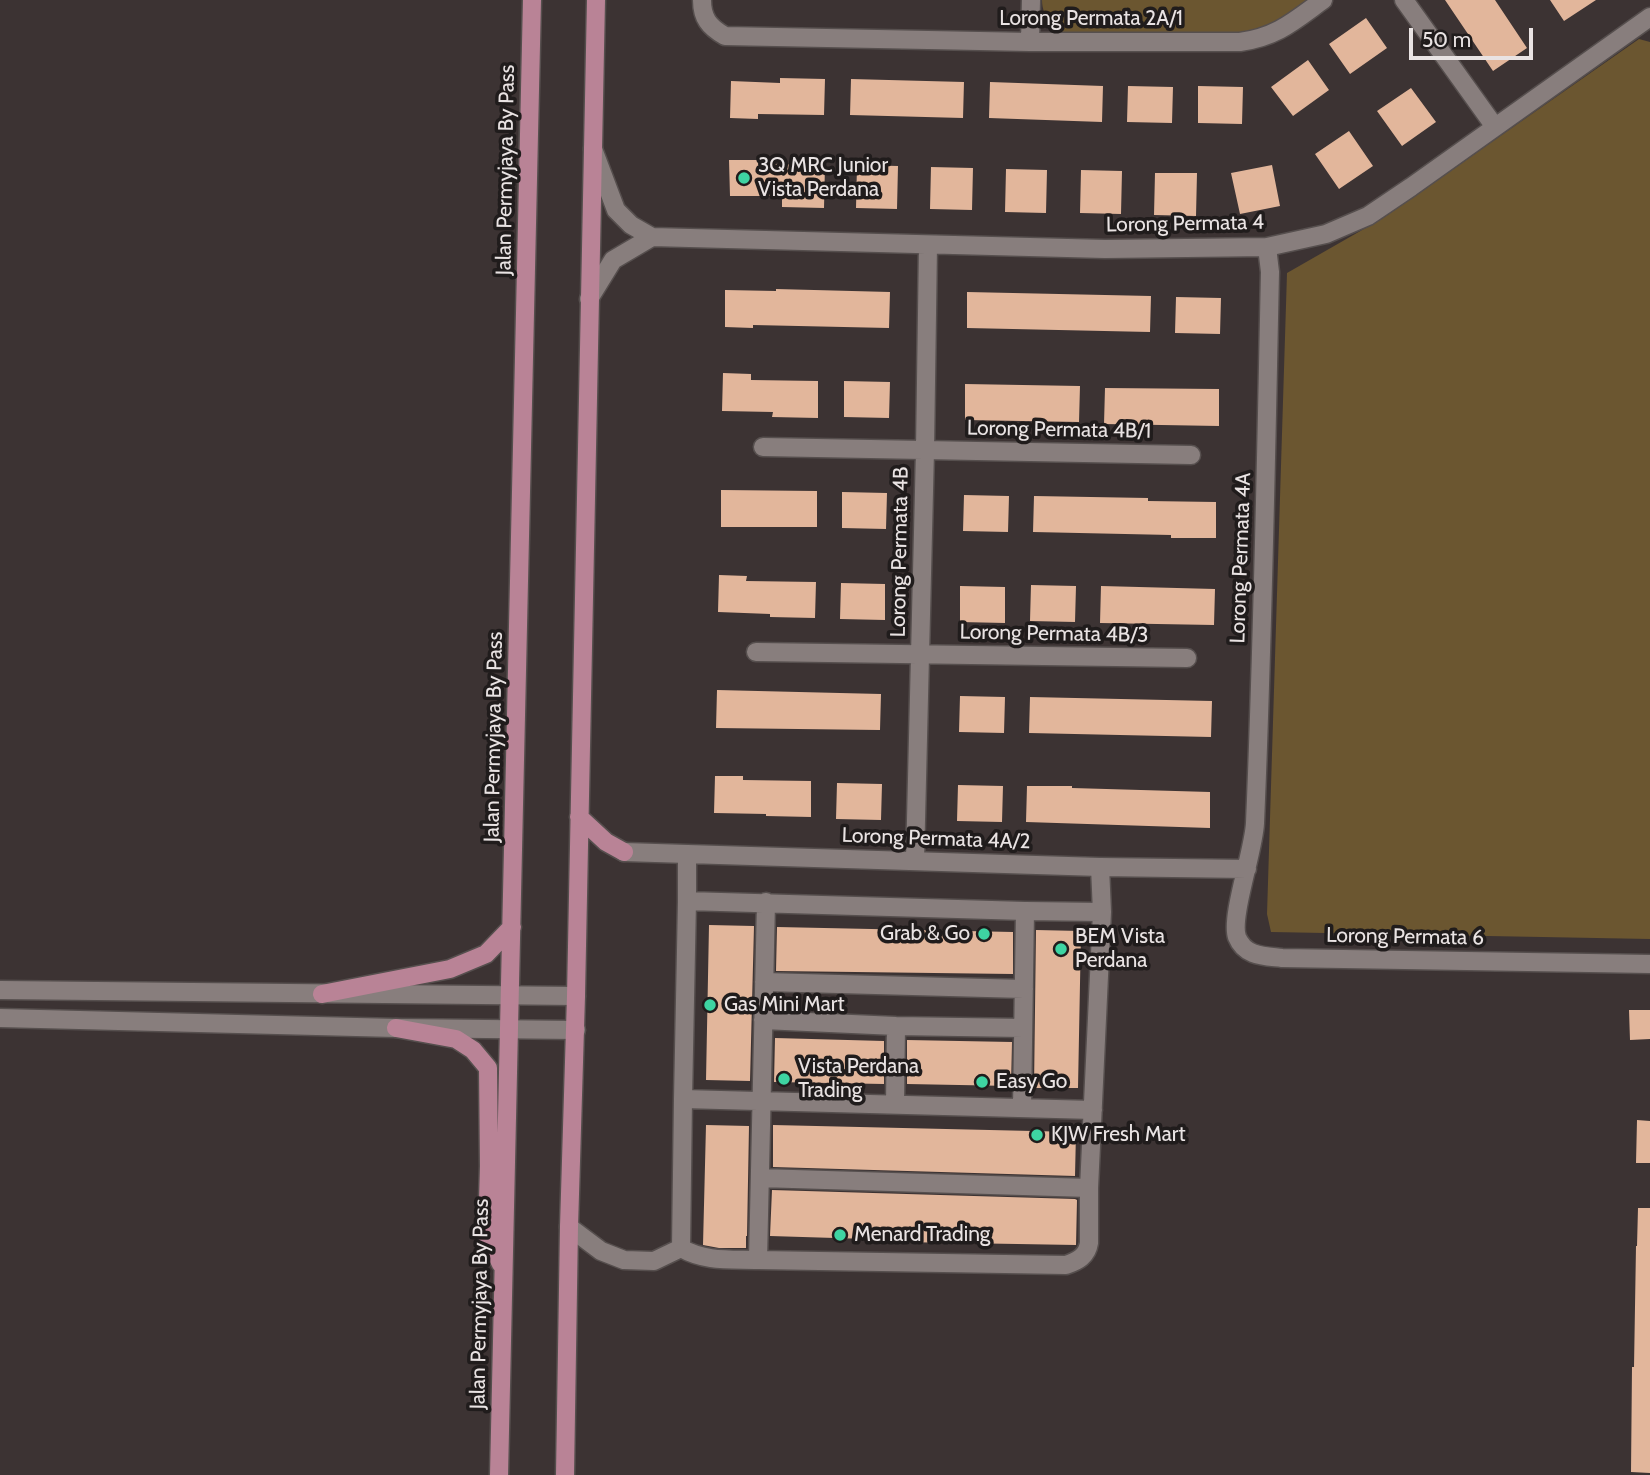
<!DOCTYPE html>
<html>
<head>
<meta charset="utf-8">
<style>
	body { margin:0 }
	#map { position:relative; width:1650px; height:1475px; overflow:hidden; background:#3c3333; font-family:Cabin,sans-serif }
	canvas { display:block }
	.scale { position:absolute; left:1409px; top:28px; width:124px; height:32px; box-sizing:border-box; border:4px solid #e9e3e3; border-top:0; padding-left:9px; font-size:21px; line-height:24px; white-space:nowrap; color:#e9e3e3; -webkit-text-stroke:5px #201c1c; paint-order:stroke }
</style>
</head>
<body>
<div id="map">
<canvas width="1650" height="1475"></canvas>
<div class="scale">50 m</div>
</div>
<script>
const ctx = document.querySelector('canvas').getContext('2d');
ctx.lineJoin = 'round';
function fill(path, color) {
  ctx.fillStyle = color;
  ctx.fill(path, 'evenodd');
}
function trace(path, color, width, dash) {
  ctx.strokeStyle = color;
  ctx.lineWidth = width;
  ctx.lineCap = dash ? 'butt' : 'round';
  ctx.setLineDash(dash || []);
  ctx.stroke(path);
}
function label(font, color, halo, rows, align = 'center') {
  ctx.font = font + ' Cabin,sans-serif';
  ctx.lineWidth = 7;
  ctx.setLineDash([]);
  ctx.textBaseline = 'middle';
  ctx.strokeStyle = halo;
  ctx.fillStyle = color;
  for (const [text, x, y, turn = 0] of rows) {
    ctx.save();
    ctx.translate(x, y);
    ctx.rotate((+turn || 0) * Math.PI / 180);
    ctx.textAlign = isNaN(turn) ? turn : align;
    if (halo) ctx.strokeText(text, 0, 0);
    ctx.fillText(text, 0, 0);
    ctx.restore();
  }
}
const green = new Path2D(`
	M1042,0H1311L1271,27L1223,38L1070,37C1056,28 1042,19 1042,0Z
	M1639,39L1650,42V939L1271,932L1267,914L1287,273L1383,218Z`);
const building = new Path2D(`
	M1445,0H1495L1527,48L1493,71Z
	M1550,0H1596L1564,21Z
	M1366,18L1387,48L1350,74L1329,44Z
	M1308,60L1329,90L1293,116L1271,87Z
	M780,78L825,79L824,115L758,114V119L730,118L731,81L780,83Z
	M851,79L964,82L963,118L850,115Z
	M990,82L1103,86L1102,122L989,118Z
	M1128,86L1173,87L1172,123L1127,122Z
	M1198,86L1243,87L1242,124L1198,123Z
	M1411,88L1436,122L1402,146L1377,111Z
	M1349,131L1373,166L1339,189L1315,154Z
	M729,160H759V164L825,165L824,208L782,207V196H730Z
	M857,165L898,166L897,209L856,208Z
	M1272,165L1280,206L1240,214L1231,173Z
	M931,167L973,168L972,210L930,209Z
	M1006,169L1047,170L1046,213L1005,212Z
	M1081,170L1122,171L1121,214L1080,213Z
	M1155,173H1197L1196,216L1154,215Z
	M776,289L890,292L889,328L753,325V328L725,327V290L776,291Z
	M967,292L1151,296L1150,332L967,328Z
	M1176,297L1221,298L1220,334L1175,333Z
	M723,373L751,374V380L818,381V418L772,417L773,412L722,411Z
	M844,381L890,382L889,418L844,417Z
	M965,384L1080,386L1079,422L965,420Z
	M1105,388L1219,389V426L1104,424Z
	M721,490L817,491V527H721Z
	M842,492L887,493L886,529L842,528Z
	M964,495L1009,496L1008,532L963,531Z
	M1034,496L1148,498V501L1216,502V538H1171V535L1033,532Z
	M719,575L747,576L746,581L816,582L815,618L770,617V614L718,612Z
	M841,583L885,584V620L840,619Z
	M1031,585L1076,586L1075,622L1030,621Z
	M960,586L1005,587V623L960,622Z
	M1101,586L1215,589L1214,625L1100,623Z
	M717,690L881,694L880,730L716,728Z
	M960,696L1005,697L1004,733L959,732Z
	M1030,697L1212,701L1211,737L1029,733Z
	M715,776H743V780L811,781V817L766,816V814L714,813Z
	M837,783L882,784L881,820L836,819Z
	M958,785L1003,786L1002,822L957,821Z
	M1027,786H1072V788L1210,792V828L1026,822Z
	M709,925L754,926L750,1081L706,1080Z
	M777,927L1013,932V974L776,971Z
	M1036,930L1081,931L1078,1088H1034Z
	M1629,1010H1650V1039L1630,1040Z
	M775,1038L884,1041V1084L774,1082Z
	M907,1040L1012,1042L1011,1086L907,1084Z
	M1637,1120L1650,1121V1163H1636Z
	M706,1125L749,1126L747,1236H746V1248H719L703,1245Z
	M773,1125L1076,1132L1075,1176L773,1167Z
	M772,1190L1075,1199L1077,1200L1076,1245L900,1242V1240L770,1236Z
	M1638,1208H1650V1473L1631,1472L1632,1367H1634L1636,1246H1637Z`);
const minor = new Path2D(`
	M702,0C702,18 709,27 725,36L1030,42H1240C1277,37 1294,21 1323,0
	M1404,0L1495,127
	M1030,42L1031,0
	M593,149L616,210L631,225L652,237L1105,249L1267,247L1326,234L1368,216L1411,187L1650,17
	M1267,247L1270,272C1266,456 1263,640 1255,823C1254,850 1230,917 1237,937C1245,957 1265,956 1282,958L1650,964
	M589,299L613,260L652,237
	M763,447L1191,455
	M756,652L1187,658
	M624,852L1100,867L1247,869
	M687,854V901
	M915,861L925,450L928,245
	M1100,867L1102,912L1089,1188V1243C1087,1256 1078,1261 1066,1265L758,1260C731,1259 705,1262 681,1248L683,1099L687,901L1025,911L1102,912
	M764,982L1024,989
	M0,990L576,996
	M0,1018L396,1028L576,1030
	M763,1020L896,1026L1023,1028
	M683,1099L1093,1110
	M895,1104L896,1026
	M1022,1108L1025,911
	M760,1178L1089,1188
	M569,1227L601,1251L624,1260L654,1261L681,1248
	M758,1260L766,902`);
const major = new Path2D(`
	M579,817L606,842L624,852
	M322,994L450,969L486,954L512,927
	M396,1028L456,1039L473,1050L488,1068L489,1166L487,1235L501,1264
	M499,1475L532,0
	M565,1475L569,1227L576,996L596,0`);
const markers = [
	[744,178,7,"#3ed4a2"],
	[984,934,7,"#3ed4a2"],
	[1061,949,7,"#3ed4a2"],
	[710,1005,7,"#3ed4a2"],
	[784,1079,7,"#3ed4a2"],
	[982,1082,7,"#3ed4a2"],
	[1037,1135,7,"#3ed4a2"],
	[840,1235,7,"#3ed4a2"]
];
const streetNames = [
	["Lorong Permata 2A/1",1091,19],
	["Jalan Permyjaya By Pass",506,170,-89],
	["Lorong Permata 4",1185,224,-1],
	["Lorong Permata 4B/1",1059,430,1],
	["Lorong Permata 4B",900,552,-89],
	["Lorong Permata 4A",1241,558,-88],
	["Lorong Permata 4B/3",1054,634,1],
	["Jalan Permyjaya By Pass",494,737,-89],
	["Lorong Permata 4A/2",936,839,2],
	["Lorong Permata 6",1405,937,1],
	["Jalan Permyjaya By Pass",480,1304,-89]
];
const poiNames = [
	["3Q MRC Junior",758,166],
	["Vista Perdana",758,190],
	["Grab & Go",970,934,"right"],
	["BEM Vista",1075,937],
	["Perdana",1075,961],
	["Gas Mini Mart",724,1005],
	["Vista Perdana",798,1067],
	["Trading",798,1091],
	["Easy Go",996,1082],
	["KJW Fresh Mart",1051,1135],
	["Menard Trading",854,1235]
];
fill(green, '#6b5630');
fill(building, '#e2b69b');
trace(minor, '#564f4e', 21);
trace(major, '#564f4e', 21);
trace(minor, '#887e7d', 18);
trace(major, '#b98396', 18);
for (const [x, y, r, color] of markers) {
  const dot = new Path2D();
  dot.arc(x, y, r, 0, 2 * Math.PI);
  ctx.fillStyle = color;
  ctx.fill(dot);
  trace(dot, '#201c1c', 2.5);
}
label('21px', '#e9e3e3', '#201c1c', streetNames);
label('21px', '#e9e3e3', '#201c1c', poiNames, 'left');
</script>
</body>
</html>
